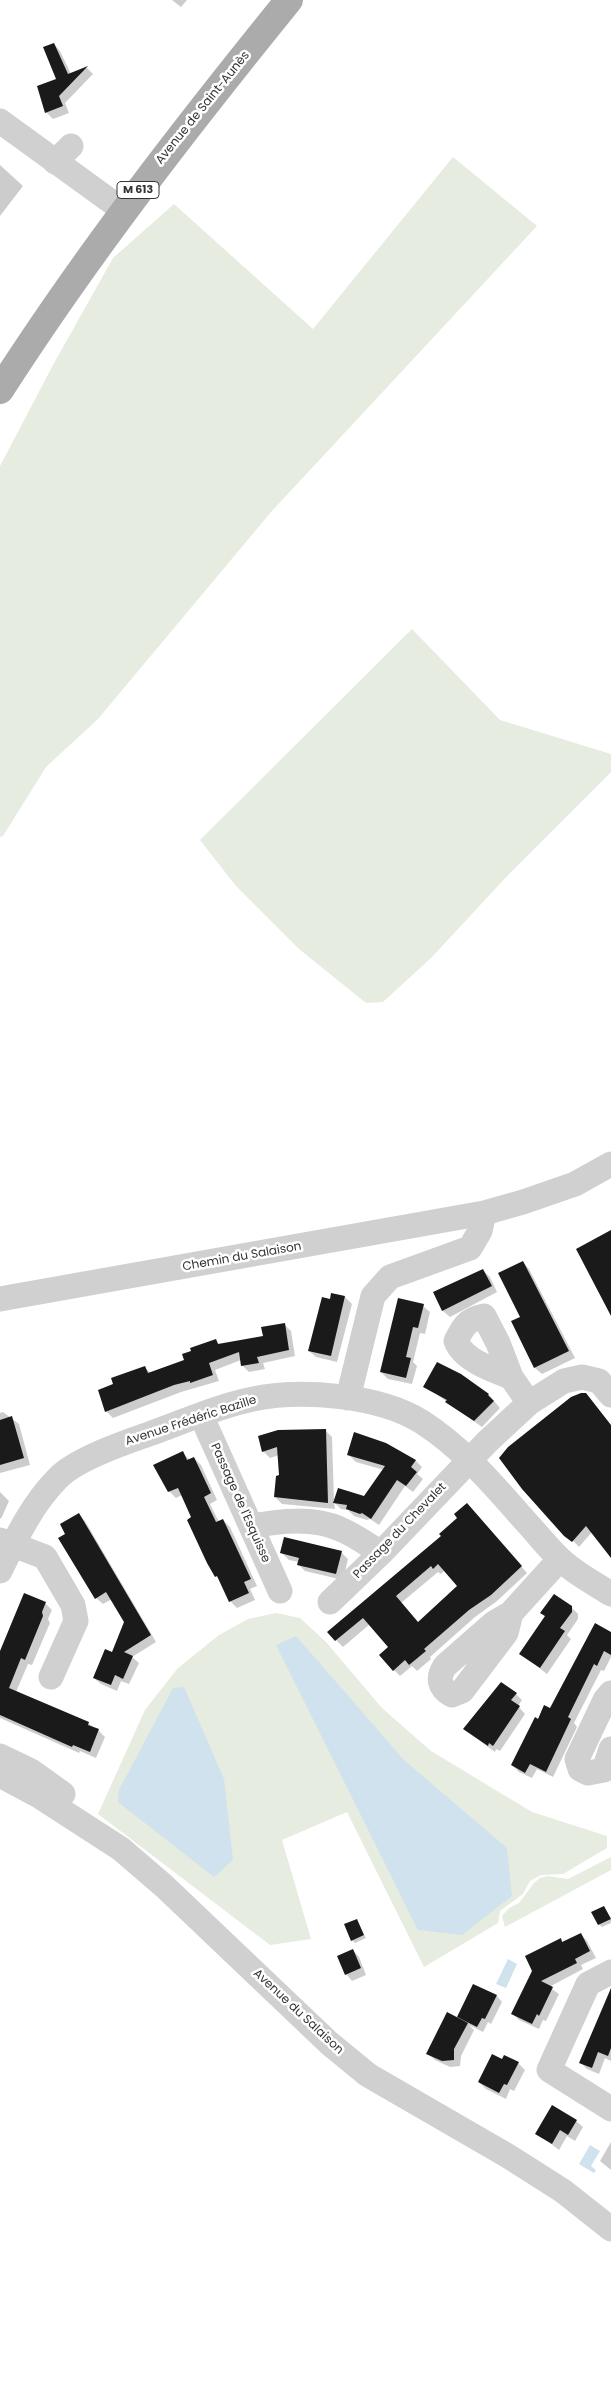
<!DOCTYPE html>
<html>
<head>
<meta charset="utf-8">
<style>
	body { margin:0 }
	canvas { display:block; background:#fff }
</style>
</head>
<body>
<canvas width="611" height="2406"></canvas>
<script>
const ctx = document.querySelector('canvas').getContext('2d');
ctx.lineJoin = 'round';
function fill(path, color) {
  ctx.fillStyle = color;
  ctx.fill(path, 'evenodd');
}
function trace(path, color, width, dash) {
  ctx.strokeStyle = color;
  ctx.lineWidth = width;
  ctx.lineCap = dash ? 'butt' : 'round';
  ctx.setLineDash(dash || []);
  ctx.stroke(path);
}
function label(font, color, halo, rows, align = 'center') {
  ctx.font = font + ' Poppins,sans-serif';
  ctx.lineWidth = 5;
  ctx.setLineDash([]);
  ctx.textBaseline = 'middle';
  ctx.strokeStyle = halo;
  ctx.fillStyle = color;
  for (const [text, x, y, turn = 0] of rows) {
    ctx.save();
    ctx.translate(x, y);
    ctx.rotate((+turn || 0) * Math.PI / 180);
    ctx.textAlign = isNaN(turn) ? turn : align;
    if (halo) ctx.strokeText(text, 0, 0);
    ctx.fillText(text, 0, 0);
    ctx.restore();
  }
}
const green = new Path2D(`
	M453,157L537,226L271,512L98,719L46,767L3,836L0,837V466L53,365L113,258L174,204L313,329Z
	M412,629L500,720L611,754V772L510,873L431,958L383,1002L366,1003L299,949L236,886L200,840Z
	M276,1613L300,1618L326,1642L382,1708L431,1751L532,1812L607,1836V1848L563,1874L541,1875L530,1881L523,1894L500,1911L498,1923L424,1967L347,1812L282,1840L311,1939L270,1945L98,1814L145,1710L177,1669L219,1635L248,1619Z
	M611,1857V1870L505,1927L502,1916L509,1908L519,1903L534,1883L540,1878L548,1876L568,1879Z`);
const water = new Path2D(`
	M296,1636L404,1760L507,1848L512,1896L462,1935L418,1930L276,1645Z
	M184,1687L224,1779L233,1860L214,1877L118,1802L119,1790L173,1688Z
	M508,1959L517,1964L506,1988L496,1984Z
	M590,2145L600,2151L591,2166L596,2170L594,2173L579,2164Z`);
const shadow = new Path2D(`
	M172,0H187L181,7Z
	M54,44L60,51L71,74L87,68L93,74L65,103L69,113L53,119L46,112L57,80Z
	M0,165L23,186L0,216Z
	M523,1262L529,1269L575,1358L542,1374L535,1368L513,1322L522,1317Z
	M483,1271L490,1277L497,1292L450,1317L443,1311L434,1293Z
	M332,1295L345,1297L352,1304L337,1362L316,1357L309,1351Z
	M423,1306L430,1312L425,1334L420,1333L413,1362L417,1366L412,1384L388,1379L381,1372Z
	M284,1324L291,1331L295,1356L263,1363L265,1369L249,1372L242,1365L241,1360L215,1370L219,1381L181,1392L113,1418L106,1411L115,1385L145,1368L151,1373L186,1361L216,1341L220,1345L264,1337Z
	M425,1386L488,1394L500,1408L482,1427Z
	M3,1412L19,1424L30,1465L0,1473V1413Z
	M611,1426V1556L592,1532L579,1547L522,1487Z
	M325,1430L332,1437L334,1502L365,1498L384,1470L356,1462L349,1455L385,1444L416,1461L422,1467L417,1474L423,1479L413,1492L405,1486L379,1525L370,1519L367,1520L354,1516L348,1510L341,1509L334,1502L335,1509L282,1504L275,1497L280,1476L279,1455L270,1458L263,1451Z
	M183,1453L190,1460L194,1458L201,1465L217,1500L210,1504L219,1522L223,1520L230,1527L257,1586L250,1589L255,1600L237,1608L230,1601L221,1581L216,1576L182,1495L176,1498L169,1491Z
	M0,1492L9,1501L1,1519L0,1518Z
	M473,1511L527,1573L497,1601L475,1617L430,1657L431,1659L417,1671L412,1666L400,1676L394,1670L390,1647L370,1624L343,1647L336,1640L329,1632L442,1536L459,1518ZM445,1570L459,1586L418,1623L401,1603L438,1572L441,1574Z
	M79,1515L85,1521L156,1642L132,1657L139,1663L129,1684L121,1681L117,1691L101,1684L94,1678L112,1653L126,1622L112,1599L103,1604L96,1598L67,1534Z
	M341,1552L348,1559L343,1580L305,1571L298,1564L299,1562L289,1560L282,1553Z
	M45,1603L52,1610L48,1619L50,1623L32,1665L28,1664L16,1692L89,1724L99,1731L105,1737L96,1758L80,1751L79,1753L0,1718V1652Z
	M571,1607L578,1614V1619L567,1635L571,1639L547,1674L520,1653L546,1617L542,1613Z
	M611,1633V1657L604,1671L601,1670L574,1723L577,1727L553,1777L537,1769L532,1778L519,1772L512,1765L538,1721L551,1710Z
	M516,1694L522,1700L518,1706L525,1714L500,1751L496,1749L495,1752L464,1729Z
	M604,1907L611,1918V1923L602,1927L599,1924Z
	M356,1920L366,1938L355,1943L352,1940Z
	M581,1934L587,1941L596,1958L581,1965L583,1969L549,1987L559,1994L546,2021L543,2020L539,2029L519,2020L513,2014L560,1940L564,1943Z
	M353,1950L359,1957L366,1975L352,1981L346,1974Z
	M474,1986L497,1996L502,2002L491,2024L488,2022L483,2032L469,2025L474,2030L461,2056L460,2066L450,2067L435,2060L428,2054L462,2021L459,2017Z
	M611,2002V2061L605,2058L599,2074L587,2069L581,2063Z
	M503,2061L518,2063L525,2070L514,2091L510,2089L506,2099L486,2089L479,2082Z
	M576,2121L583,2127L575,2141L567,2136L559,2150L537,2133Z
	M611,2142V2170L600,2161Z`);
const building = new Path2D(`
	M54,43L68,74L88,66L59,96L63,106L45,113L37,86L56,79L43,47Z
	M611,1230V1316L576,1249Z
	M523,1261L569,1351L534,1368L511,1321L520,1317L498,1273Z
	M483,1269L492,1286L442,1311L433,1292Z
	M331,1293L345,1296L331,1356L308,1351L322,1297L330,1299Z
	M398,1298L424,1304L418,1328L413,1327L406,1357L411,1358L406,1378L380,1372Z
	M285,1323L289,1350L257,1357L259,1363L241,1366L239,1352L209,1363L213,1375L190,1383V1381L174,1385L105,1412L98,1390L113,1384L111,1378L145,1366L148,1373L184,1360L182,1354L191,1351L190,1348L216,1339L218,1344L263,1336L261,1327Z
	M437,1362L461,1374L489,1394L488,1395L494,1401L474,1421L445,1402L447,1400L423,1387Z
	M581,1393H586L611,1425V1558L586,1526L572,1542L564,1536L522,1489L499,1458L508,1447L571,1397Z
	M12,1416L24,1458L0,1465V1420Z
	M326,1429L328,1503L274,1497L276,1476L279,1475L277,1447L262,1452L258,1436L278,1430Z
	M354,1432L386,1443L416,1460L411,1467L417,1472L406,1486L397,1480L371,1519L362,1513L360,1514L346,1509L347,1505L333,1503L338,1488L364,1496L385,1466L347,1455Z
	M183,1451L187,1460L194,1457L211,1493L204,1497L216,1522L223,1519L251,1579L244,1582L249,1593L229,1602L217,1576L215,1577L207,1563L187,1520L191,1517L178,1488L168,1492L153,1465Z
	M467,1503L522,1566L491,1595L469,1610L424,1649L426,1651L409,1665L405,1660L393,1671L379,1655L388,1647L363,1618L335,1641L327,1632L441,1536L439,1534L457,1518L454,1514ZM438,1564L457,1586L418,1622L396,1596L431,1566L433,1569Z
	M79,1513L151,1635L124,1652L133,1656L123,1679L115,1675L111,1685L93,1678L105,1649L112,1652L124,1622L106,1592L95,1599L58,1538L65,1534L60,1524Z
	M284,1537L342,1551L336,1574L297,1565L299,1558L280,1553Z
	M24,1593L46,1602L42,1612L43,1616L25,1660L21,1658L9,1688L89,1722L88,1725L99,1729L90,1752L73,1745L72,1747L0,1715V1651Z
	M554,1594L572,1606V1612L560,1628L565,1631L540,1668L519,1654L545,1616L540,1613Z
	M595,1623L611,1632V1655L604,1651L597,1666L594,1664L568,1717L571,1719L546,1772L530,1764L525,1773L511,1765L535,1717L538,1719L544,1705L550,1708Z
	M501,1682L517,1693L511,1700L520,1706L493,1746L489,1743L488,1746L463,1729Z
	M604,1906L611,1919L598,1925L591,1912Z
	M357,1919L364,1935L351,1941L344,1924Z
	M581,1933L590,1951L575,1959L577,1963L541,1981L553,1987L539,2016L537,2014L532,2024L511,2014L532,1971L525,1956L561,1938L562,1942Z
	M353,1949L361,1968L345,1975L337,1956Z
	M473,1984L497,1995L485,2019L482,2018L477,2027L457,2017Z
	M611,1988V2048L608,2056L598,2052L592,2068L579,2063Z
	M447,2012L468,2023L454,2049V2060L442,2061L426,2054Z
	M492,2054L502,2059L504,2055L519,2062L507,2085L504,2084L499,2093L478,2082Z
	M552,2105L577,2120L568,2135L560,2130L552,2144L535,2134Z`);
const minor = new Path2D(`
	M0,121L124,211
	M55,162L71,146
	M0,1299L484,1213L523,1202L575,1184L611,1164
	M511,1377C493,1370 463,1360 456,1341C463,1327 467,1319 484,1316L498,1343L511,1377L529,1403
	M348,1398L373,1296L390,1277L470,1248L480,1231L484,1213
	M201,1415L280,1591
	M251,1526C280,1521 313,1517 340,1529C355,1535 368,1545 381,1553
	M0,1540L45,1557L73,1605L76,1621L51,1677
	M0,1571C16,1538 32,1504 58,1478C76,1459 124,1443 149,1434C183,1422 218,1406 253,1399C302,1389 379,1395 422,1422C464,1449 495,1487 528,1524C539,1536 549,1549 561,1560C576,1574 594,1583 611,1594
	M330,1602L381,1553L487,1442L529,1403L564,1381L582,1377L599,1381L611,1395
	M511,1613L506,1633L462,1691L452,1695C439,1688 437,1678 445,1666L494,1623L511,1613L560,1559
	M611,1693L605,1700L577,1759L580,1769L588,1773L604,1770L611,1749
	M0,1756L31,1771L63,1794
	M0,1775L39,1796L121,1849L164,1886L329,2043L368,2075L508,2156L563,2191L611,2229
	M611,1972L588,1984L549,2070L611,2109`);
const major = new Path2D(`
	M0,390C88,253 187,126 289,0`);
const shields = [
	[138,190,42]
];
const shieldNames = [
	["M 613",138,190]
];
const streetNames = [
	["Avenue de Saint-Aunès",203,108,-51],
	["Chemin du Salaison",242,1257,-10],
	["Avenue Frédéric Bazille",191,1421,-18],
	["Passage de l'Esquisse",240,1503,66],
	["Passage du Chevalet",400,1531,-46],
	["Avenue du Salaison",298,2012,43]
];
fill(green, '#e6ecdf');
fill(water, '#cfe2ee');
fill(shadow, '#0003');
fill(building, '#1a1a1a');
trace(minor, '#d0d0d0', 25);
trace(major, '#ababab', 28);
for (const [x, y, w] of shields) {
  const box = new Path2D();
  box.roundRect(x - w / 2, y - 8.5, w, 17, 4);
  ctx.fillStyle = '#fff';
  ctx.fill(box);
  trace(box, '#333', 1);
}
label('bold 11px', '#333', null, shieldNames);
label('12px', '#333', '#fff', streetNames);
</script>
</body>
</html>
